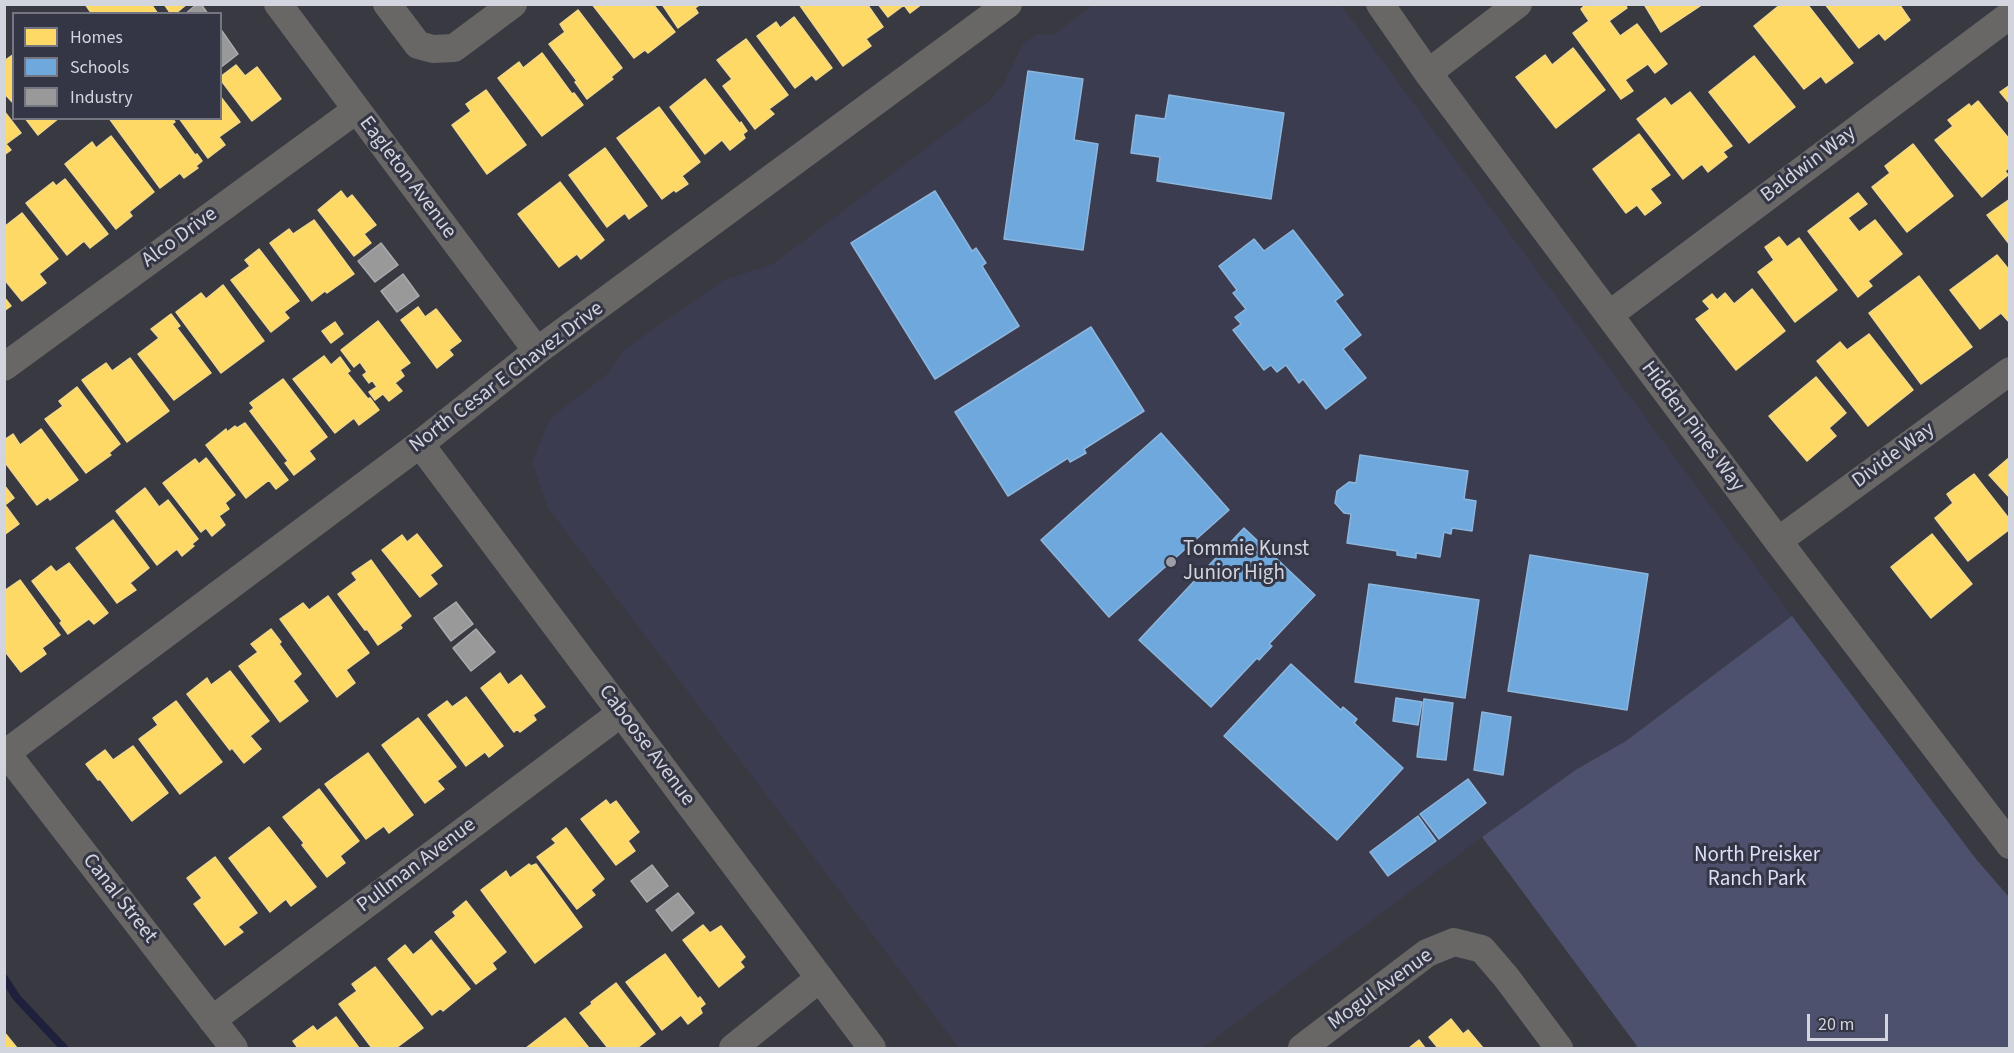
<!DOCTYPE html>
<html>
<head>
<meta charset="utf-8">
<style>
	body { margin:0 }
	#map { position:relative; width:2014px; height:1053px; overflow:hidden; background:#383941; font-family:"Source Sans 3",sans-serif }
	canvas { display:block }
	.frame { position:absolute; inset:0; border:6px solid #d3d5de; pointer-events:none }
	.legend { position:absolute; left:12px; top:12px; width:210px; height:108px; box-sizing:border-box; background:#343645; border:2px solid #747682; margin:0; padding:8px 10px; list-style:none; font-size:18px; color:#d3d5de }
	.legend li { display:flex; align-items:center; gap:12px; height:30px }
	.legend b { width:30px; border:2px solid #747682 }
	.scale { position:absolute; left:1807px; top:1014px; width:81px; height:27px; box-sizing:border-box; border:3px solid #d3d5de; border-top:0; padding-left:8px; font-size:18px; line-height:21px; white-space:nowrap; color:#d3d5de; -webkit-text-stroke:4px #343645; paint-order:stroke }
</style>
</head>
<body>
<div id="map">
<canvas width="2014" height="1053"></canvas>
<div class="frame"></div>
<ul class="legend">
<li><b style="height:16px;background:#ffd966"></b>Homes</li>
<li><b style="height:16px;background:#6fa8dc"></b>Schools</li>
<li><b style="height:16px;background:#999"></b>Industry</li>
</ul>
<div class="scale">20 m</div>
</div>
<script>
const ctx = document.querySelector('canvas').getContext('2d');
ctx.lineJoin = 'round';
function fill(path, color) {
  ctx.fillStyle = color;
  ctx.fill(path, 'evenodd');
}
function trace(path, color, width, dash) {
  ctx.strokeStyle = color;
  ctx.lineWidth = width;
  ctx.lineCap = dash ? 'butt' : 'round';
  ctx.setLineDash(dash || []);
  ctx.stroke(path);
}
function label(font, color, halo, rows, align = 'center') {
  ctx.font = font + ' "Source Sans 3",sans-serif';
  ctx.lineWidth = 6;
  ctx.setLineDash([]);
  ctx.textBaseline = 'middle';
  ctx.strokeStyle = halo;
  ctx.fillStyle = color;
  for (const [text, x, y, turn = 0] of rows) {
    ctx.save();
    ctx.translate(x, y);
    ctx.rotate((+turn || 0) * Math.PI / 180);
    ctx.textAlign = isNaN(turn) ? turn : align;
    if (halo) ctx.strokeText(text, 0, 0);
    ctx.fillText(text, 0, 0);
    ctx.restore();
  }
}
const built = new Path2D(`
	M1093,5H1341L1792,616L1631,738L1577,769L1482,837L1203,1048H959L548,508L532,462L550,419L607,374L625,349L724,280L773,264L990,100L1004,83L1022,45L1036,34L1053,35Z`);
const green = new Path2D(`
	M1792,616L1976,859L2009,897V1048H1634L1637,1046L1482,837L1577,769L1626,741Z`);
const homes = new Path2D(`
	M85,4H151L158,14H92Z
	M164,4H187L175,14H171Z
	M592,4H653L675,32L648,53L645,50L634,58Z
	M662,4H701L695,8L698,13L678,28Z
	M799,4H867L883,27L866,39L871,46L843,66Z
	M878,4H922L910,13L904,5L888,17Z
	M1586,4H1625L1627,8L1609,21L1620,36L1637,24L1667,64L1655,73L1648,64L1625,80L1633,91L1621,99L1573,33L1589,21L1581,9Z
	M1644,4H1703L1661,32Z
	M1781,4H1807L1853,63L1826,83L1821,76L1804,89L1754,26Z
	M1825,4H1899L1910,20L1885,40L1879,33L1859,48Z
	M578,10L622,68L611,77L613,79L587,99L575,82L577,81L549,44L565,32L560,24Z
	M794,17L832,68L816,80L812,75L795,88L757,36L776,22L780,28Z
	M746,39L788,95L769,109L774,114L755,129L723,86L732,79L717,60Z
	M1573,48L1605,90L1556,128L1516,77L1545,55L1552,65Z
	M542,53L572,94L574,93L583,105L542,136L498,78L519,62L523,68Z
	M14,54V104L4,93V61Z
	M1754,56L1795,107L1749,143L1709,92Z
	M236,65L245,76L257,67L281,99L252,121L220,79V77Z
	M705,79L740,124L741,122L747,131L743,134L745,138L730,150L722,140L705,154L670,107Z
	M2010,85V104L2000,92Z
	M486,90L526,145L487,174L452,125L471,111L466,104Z
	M1690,92L1732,146L1723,152L1727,157L1708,172L1702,164L1683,179L1637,119L1665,98L1671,106Z
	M220,96L240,122L219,137L225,145L208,158L179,118H220Z
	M1978,101L2010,140V167L2005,171L2008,175L1982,197L1935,140L1953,126L1948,120L1969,104L1971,107Z
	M659,107L700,162L682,176L688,184L676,192L674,190L662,199L617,138Z
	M4,111L21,133L6,144L11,150L4,155Z
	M25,118H59L38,135Z
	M109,118H172L175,122L172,124L195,155L197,154L202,161L196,166L198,168L184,178L180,173L160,188Z
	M1639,134L1670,175L1650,189L1661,203L1645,215L1637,205L1626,213L1593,169Z
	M111,136L154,192L129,212L132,216L116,229L65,164L92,142L96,148Z
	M1913,144L1953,196L1907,232L1872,187L1890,173L1885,166Z
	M605,148L647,206L629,219L625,213L607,227L569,175Z
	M65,179L108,234L90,248L84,241L67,255L26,203L53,182L56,186Z
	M560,182L604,240L581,259L577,254L559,267L518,214Z
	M341,191L347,199L352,195L376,225L364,234L371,243L354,256L318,210Z
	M1858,193L1867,204L1848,218L1859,232L1875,220L1902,254L1868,281L1872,286L1858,297L1808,231Z
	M2010,199V245L1987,215Z
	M22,213L58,259L39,274L46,283L22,301L4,279V227Z
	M314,220L354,274L327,293L325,291L312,301L270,243L289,229L293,234Z
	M1779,237L1787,247L1799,238L1837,290L1795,322L1758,272L1774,260L1765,247Z
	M259,249L299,301L284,312L289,318L271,332L231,280L250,266L245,260Z
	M1997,255L2010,271V323L2001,313L1980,329L1950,290Z
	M1919,276L1972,347L1921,384L1869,313Z
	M223,285L264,341L221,373L176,312L201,293L206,299Z
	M1752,289L1785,331L1736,370L1696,319L1710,309L1703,301L1712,294L1717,300L1725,293L1734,304Z
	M4,297L11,306L4,311Z
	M418,307L425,317L436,309L461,341L449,350L453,355L437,368L401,320Z
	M171,314L180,326L177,328L211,373L174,400L138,354L159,338L151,329Z
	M378,321L410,363L400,370L404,376L395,383L402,391L389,401L383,394L375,400L369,392L377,387L372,380L369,383L363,375L367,372L360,362L354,367L341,350Z
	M335,322L343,334L331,343L322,331Z
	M1869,334L1913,390L1868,426L1817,361L1840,342L1847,350Z
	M324,356L331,365L340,357L350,371L347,373L368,399L370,398L379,410L359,425L354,418L335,433L293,379Z
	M130,358L169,411L127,442L82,380L106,363L112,371Z
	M1816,377L1846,413L1829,428L1836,436L1807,461L1769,416Z
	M283,379L327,437L309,451L315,459L294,475L285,463L288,461L250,411L254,408L250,403Z
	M77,387L120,444L109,453L111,455L86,473L45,419L63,406L59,401Z
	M245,423L288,480L276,489L269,480L246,498L206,445L226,429L227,432L235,426L237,428Z
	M41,429L78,480L50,500L48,497L37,505L4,461V440L13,434L20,445Z
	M2010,457V498L1989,475Z
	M206,458L235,495L225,503L229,509L219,516L225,525L212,536L206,528L201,532L163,483L195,459L199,464Z
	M1974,474L2010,520V529L1968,561L1935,518L1953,503L1947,494Z
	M4,485L14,498L5,505L19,524L4,535Z
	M145,488L159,507L168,500L198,539L192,544L194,546L182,556L177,549L157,565L116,511Z
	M113,520L149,568L130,583L136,590L117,603L76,548Z
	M417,534L442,566L430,575L437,584L420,597L382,550L402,535L407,542Z
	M1932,534L1972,584L1931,618L1891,567Z
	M371,560L411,616L400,625L402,628L378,645L367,629L365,630L338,594L357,580L352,573Z
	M69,563L108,613L94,624L89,619L68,634L60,623L62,621L32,581L51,566L56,572Z
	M20,580L60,635L42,648L46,654L21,672L4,650V591Z
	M328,596L369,653L346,670L355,683L337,697L280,619L303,603L309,610Z
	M271,629L281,642L279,644L301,674L293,681L308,701L280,722L239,666L258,652L251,644Z
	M230,671L269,721L250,736L261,749L244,763L232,748L230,750L187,694L207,678L211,685Z
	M500,673L508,685L521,675L545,707L533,715L536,720L520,732L517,729L514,732L481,688Z
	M466,697L503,746L489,757L485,752L466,766L428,715L447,701L452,707Z
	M176,701L222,762L180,794L139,739L158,725L153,718Z
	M418,718L456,767L437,781L444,789L425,803L382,745Z
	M133,746L168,793L132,821L100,779L98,780L86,764L105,750L113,760Z
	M368,753L413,815L389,833L384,826L366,839L325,784Z
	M319,789L359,841L340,856L345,863L327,877L302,845L304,843L283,817Z
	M606,800L610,805L616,801L639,832L628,841L635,851L616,865L581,819Z
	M269,827L316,887L291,906L286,899L270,912L229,858Z
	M566,828L604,879L591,890L595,895L577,909L537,857L556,843L552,839Z
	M215,857L257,913L238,927L243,932L225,945L194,904L202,898L187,878Z
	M529,864L531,866L536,864L582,927L535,963L481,890L506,871L510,878Z
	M466,901L506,952L492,963L496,969L476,984L435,932L456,916L453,912Z
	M703,925L710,933L721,926L745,957L740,962L744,967L719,987L683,940Z
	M431,940L470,989L443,1011L441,1008L432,1015L388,959L405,945L413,955Z
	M665,954L698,999L700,997L705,1004L700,1008L702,1013L688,1024L681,1015L662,1030L626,982Z
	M375,967L423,1028L396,1048H372L339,1004L357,991L352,984Z
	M616,983L655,1034L637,1048H608L580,1013L592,1004L591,1002Z
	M336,1017L359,1048H298L293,1041L313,1026L317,1031Z
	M565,1018L589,1048H526Z
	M1451,1019L1463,1034L1468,1030L1483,1048H1438L1429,1037Z
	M4,1032L17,1048H4Z
	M1419,1040L1425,1048H1409Z`);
const schools = new Path2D(`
	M1028,71L1083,79L1074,140L1098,144L1083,250L1004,239Z
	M1169,95L1284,113L1271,199L1157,181L1160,157L1131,153L1136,115L1165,119Z
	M935,191L972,251L976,248L986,263L982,266L1019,326L935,379L851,243Z
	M1293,230L1343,295L1335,301L1361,335L1343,349L1366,378L1326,409L1303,379L1299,383L1286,365L1277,372L1271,365L1264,370L1233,330L1241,324L1235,317L1246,309L1233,293L1237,290L1219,266L1254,239L1264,251Z
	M1091,327L1144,411L1084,449L1086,453L1070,462L1068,458L1008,496L955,412Z
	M1161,433L1229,510L1109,617L1041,540Z
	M1360,455L1468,471L1464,499L1476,501L1472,531L1452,528L1451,534L1444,532L1440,557L1416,553V558L1397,555V551L1347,543L1351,514L1344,513L1335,503L1337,491L1349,482L1356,483Z
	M1244,528L1315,595L1269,644L1272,646L1259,660L1257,658L1211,707L1139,640Z
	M1530,555L1648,574L1627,710L1508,691Z
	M1369,584L1479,600L1465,698L1355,682Z
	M1291,664L1341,710L1343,707L1357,719L1354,723L1403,768L1337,840L1224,736Z
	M1396,698L1422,702L1418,725L1393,721Z
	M1424,699L1453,703L1446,760L1417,757Z
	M1482,712L1511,717L1503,775L1474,770Z
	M1468,779L1486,803L1439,839L1420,814Z
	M1418,816L1436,841L1388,876L1370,852Z`);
const industry = new Path2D(`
	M197,4H201L208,14H185Z
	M222,31L238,54L220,68V32Z
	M381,243L398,265L375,282L358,261Z
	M403,274L419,296L397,312L381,291Z
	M456,602L473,624L451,641L434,618Z
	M476,629L495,652L471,671L453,648Z
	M652,865L668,886L647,902L631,881Z
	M678,893L694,913L672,931L656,910Z`);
const stream = new Path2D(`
	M4,978L17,998L64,1048`);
const minor = new Path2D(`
	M278,4L537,351
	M387,4L418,45L433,49L454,48L513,4
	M1380,4L1428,73L1778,541L2010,845
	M1428,73L1518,4
	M1609,315L2010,15
	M4,367L356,110
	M420,444L872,1048
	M1778,541L2010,371
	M4,750L234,1048
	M6,753L420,444L537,351L1008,4
	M212,1020L621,713
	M733,1048L820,978
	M1302,1048L1427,953L1454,942L1482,949L1506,977L1559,1048`);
const markers = [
	[1171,562,6,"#9d9ea7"]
];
const streetNames = [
	["Baldwin Way",1809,165,-37],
	["Eagleton Avenue",407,178,53],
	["Alco Drive",180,238,-36],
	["North Cesar E Chavez Drive",507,378,-37],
	["Hidden Pines Way",1692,427,53],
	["Divide Way",1894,456,-36],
	["Caboose Avenue",646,746,53],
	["Pullman Avenue",417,866,-37],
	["Canal Street",119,899,52],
	["Mogul Avenue",1381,990,-36]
];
const poiNames = [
	["Tommie Kunst",1183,550],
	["Junior High",1183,574]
];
const parkNames = [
	["North Preisker",1757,856],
	["Ranch Park",1757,880]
];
fill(built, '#3b3c50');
fill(green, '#4e516d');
fill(homes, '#ffd966');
trace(homes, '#f2d88a', 1.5);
fill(schools, '#6fa8dc');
trace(schools, '#8db6dd', 1.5);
fill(industry, '#999');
trace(industry, '#aaabae', 1.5);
trace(stream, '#1f203b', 8);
trace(minor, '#686766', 28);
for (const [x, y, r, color] of markers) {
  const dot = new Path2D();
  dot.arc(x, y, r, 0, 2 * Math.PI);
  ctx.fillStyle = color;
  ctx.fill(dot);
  trace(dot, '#343645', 2);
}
label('21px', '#d3d5de', '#343645', streetNames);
label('21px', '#d3d5de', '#343645', poiNames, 'left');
label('21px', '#dbdff7', '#343645', parkNames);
</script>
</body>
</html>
